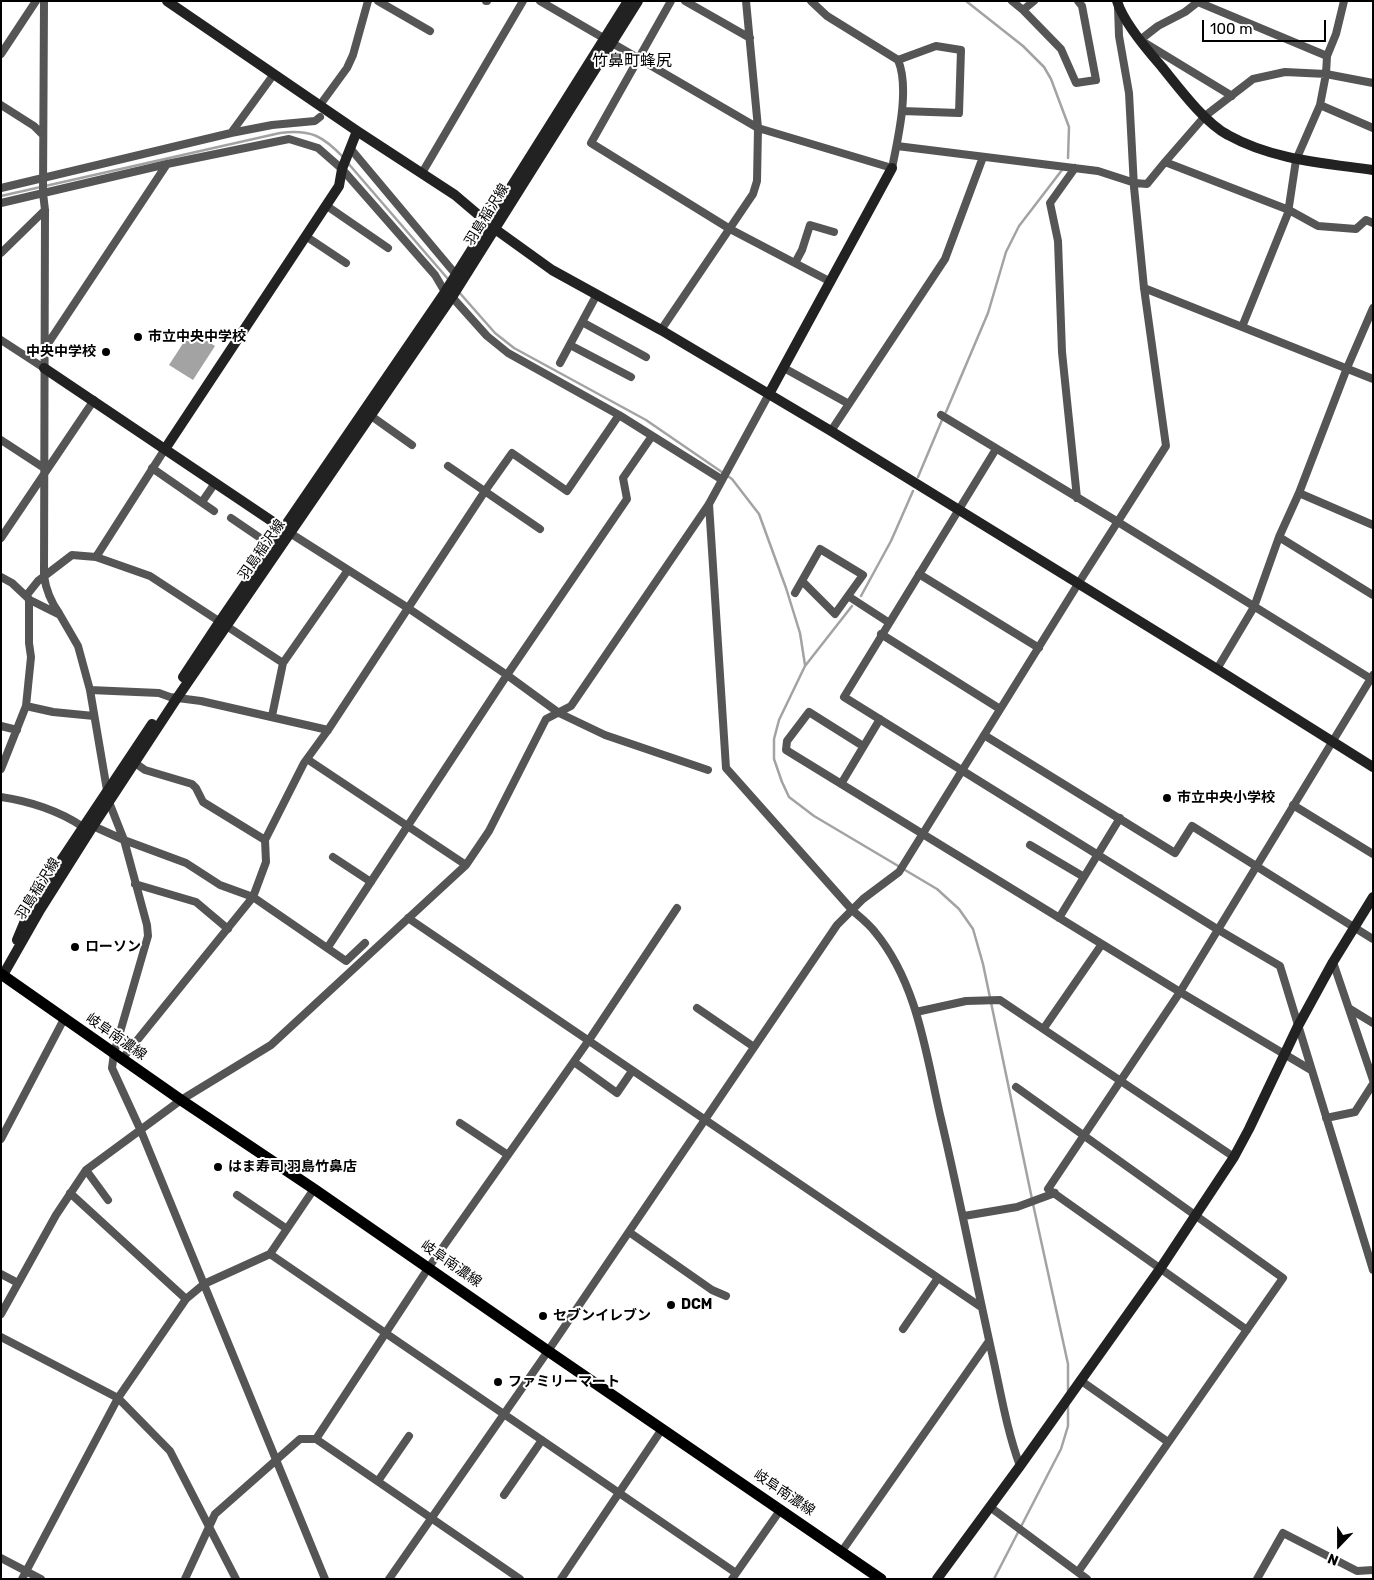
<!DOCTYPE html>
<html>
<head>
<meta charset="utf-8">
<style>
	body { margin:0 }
	#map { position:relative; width:1374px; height:1580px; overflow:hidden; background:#fff; font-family:Rubik,sans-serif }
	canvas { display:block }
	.frame { position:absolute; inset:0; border:2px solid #000; pointer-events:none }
	.north { position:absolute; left:1314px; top:1520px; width:50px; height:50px; -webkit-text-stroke:4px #fff; paint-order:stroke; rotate:202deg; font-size:14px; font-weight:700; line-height:20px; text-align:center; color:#000 }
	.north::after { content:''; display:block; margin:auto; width:18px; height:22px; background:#000; clip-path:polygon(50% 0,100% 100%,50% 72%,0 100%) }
	.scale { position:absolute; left:1202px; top:20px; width:124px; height:22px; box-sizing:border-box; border:2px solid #000; border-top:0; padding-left:6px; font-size:15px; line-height:18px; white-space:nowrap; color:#000; -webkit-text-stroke:4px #fff; paint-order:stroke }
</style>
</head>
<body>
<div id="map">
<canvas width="1374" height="1580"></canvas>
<div class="frame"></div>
<div class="north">N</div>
<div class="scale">100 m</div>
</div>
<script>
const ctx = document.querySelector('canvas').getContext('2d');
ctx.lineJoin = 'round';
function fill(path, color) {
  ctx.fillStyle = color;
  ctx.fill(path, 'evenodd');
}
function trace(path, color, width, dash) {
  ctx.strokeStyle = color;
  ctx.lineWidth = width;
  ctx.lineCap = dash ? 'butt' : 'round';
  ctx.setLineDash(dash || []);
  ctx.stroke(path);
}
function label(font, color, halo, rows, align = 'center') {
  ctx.font = font + ' Rubik,"Noto Sans JP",sans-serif';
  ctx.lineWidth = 4;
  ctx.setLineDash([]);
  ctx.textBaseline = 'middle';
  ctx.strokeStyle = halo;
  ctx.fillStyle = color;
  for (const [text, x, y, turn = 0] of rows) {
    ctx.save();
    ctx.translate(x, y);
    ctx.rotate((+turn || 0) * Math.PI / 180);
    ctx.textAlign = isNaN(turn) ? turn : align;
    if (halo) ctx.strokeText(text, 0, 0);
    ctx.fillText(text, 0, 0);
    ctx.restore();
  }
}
const water = new Path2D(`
	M191,331L215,346L193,380L169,365Z`);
const stream = new Path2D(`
	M966,1L1023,46L1044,67L1051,79L1069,127L1068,158
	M347,162L448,279
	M1,196L280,133C311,129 323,136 344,158
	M458,291L495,333L514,348L646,420L732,479L759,514L786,588L800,633L805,665
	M946,412L988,313L1006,252L1019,226L1062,170
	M918,477L942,420
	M861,596L891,541L913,491
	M852,606L805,666L779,720L774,739V759L782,782L789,797L814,816L937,889L959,909L973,929L983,964L1032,1199
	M1033,1204L1068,1364V1392
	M994,1579L1061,1449L1068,1426V1405`);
const street = new Path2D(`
	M44,1L43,193L45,210L44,576C46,590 51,602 59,613
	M378,1L430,31
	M486,1H487
	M540,1L758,128L892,168C898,138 910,88 898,60L827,16L811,1
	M671,1L591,143L730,229L831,282
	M685,1L750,38
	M1012,1L1023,10L1034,1
	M1199,1L1185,12L1158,26L1140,40L1232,96
	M1198,2L1327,56
	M1023,10L1061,49L1076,83L1096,80L1082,6L1078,1
	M1,54L36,1
	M898,60L936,46L961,50L959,113L902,111
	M1,105L34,126L43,135
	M320,105L347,68L353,55L368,1
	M1320,105L1373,128
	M231,133L272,125L315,121L320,117
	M897,146L1098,171L1135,183L1147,184L1165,162L1289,210L1318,226L1356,229L1366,220L1373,223
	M350,148L458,277
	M1165,162L1205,116L1253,79L1285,72L1326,74L1373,83
	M1075,168L1050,203L1058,241L1062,352L1077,498
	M422,173L523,1
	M1,188L231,133L274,74
	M1,203L167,164L289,139L318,148L342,169L435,275L445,292L452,297L487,336L508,353L619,415L721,479
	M327,206L388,248
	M307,237L346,263
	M1,253L45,210
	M795,263L802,250L810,225L834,232
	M1144,288L1373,379
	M582,322L646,357
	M1242,327L1288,213L1296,160L1320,105L1326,74L1327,56L1336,34L1344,1
	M661,330L753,194L757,181L758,128L746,1
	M1,340L44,368
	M570,345L631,377
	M45,348L167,164
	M560,363L596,296
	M784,368L849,404
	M367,413L412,445
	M941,415L1118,522L1373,680
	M831,431L945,259L983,157
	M1,440L44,468
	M996,449L844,697L1217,929L1280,966L1373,1270
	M448,466L540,529
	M152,468L214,511
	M1299,493L1373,525
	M202,502L215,483
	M709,504L726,768L853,911C860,917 869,924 875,932C918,984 926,1055 941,1119C959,1195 974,1272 991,1349C1000,1388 1006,1428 1020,1466
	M231,518L275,548
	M290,533L408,608L507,675L559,713L605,735L708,770
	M1279,537L1373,595
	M1,538L94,400
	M96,557L165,449
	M919,574L1039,648
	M1,577L12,583L29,599V643L31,657L26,706L1,769
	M795,593L820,549L863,575L835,614L802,581
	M26,596L38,581L72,555L96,557L150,576L283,663L272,716
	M848,596L888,622
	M29,602L32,601L60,615L78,646L90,690L109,802L124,840L147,925L148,936L114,1053L112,1068L141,1131L325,1579
	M881,634L1000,709
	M283,663L348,570
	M1217,669L1254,607L1279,537L1299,493L1347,368L1373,308
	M90,690L159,693L170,697L201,701L328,730
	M26,706L53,712L94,716
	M1,726L17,730
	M984,735L1175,853L1192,826L1373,939
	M863,746L809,712L787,741L786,750L1180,992L1311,1070
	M307,759L466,865
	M135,763L145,770L192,784L196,788L203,802L265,840
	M841,784L880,719
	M1,797C29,801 60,811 83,827
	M1293,805L1373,854
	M93,826L124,840L186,863L220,885L253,897L346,961L365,943
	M1030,845L1084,877
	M333,857L371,882
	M135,884L196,902L228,929
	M408,918L981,1307
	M1059,918L1120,818
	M328,947L507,675L627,499L623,478L652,436
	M1333,962L1373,1080
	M697,1008L754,1047
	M1350,1009L1373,1023
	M916,1012L966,1001L1000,1000L1234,1157
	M1044,1028L1102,944
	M122,1059L253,897L266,862L265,840L304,763L328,730L485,491L512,453L567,491L619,415
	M574,1062L617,1093L632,1071
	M1016,1087L1283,1278L1078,1572
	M1326,1118L1355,1112L1373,1084
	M460,1123L508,1155
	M1,1139L64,1019
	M86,1170L108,1200
	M70,1193L186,1299
	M237,1195L287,1229
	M964,1216L1017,1207L1055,1193
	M629,1232L712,1290L726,1296
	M270,1254L314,1189
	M1,1274L18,1283
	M1,1314L56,1215L86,1170L181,1100L271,1045L466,865L489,831L546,719L571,706L709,504L769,394
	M903,1329L938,1278
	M1247,1330L1048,1189L1180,992L1373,675
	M1,1337L118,1398L170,1451L236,1579
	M1080,1380L1168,1442
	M378,1481L409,1436
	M504,1495L542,1440
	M990,1507L1087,1579
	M842,1551L989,1341
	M1,1558L41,1579
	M22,1579L118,1398L186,1299L204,1284L270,1254L736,1573
	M185,1579L215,1514L300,1439H316
	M389,1579L548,1351L837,925L863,899L899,872L1078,584L1166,446L1144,288L1134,187L1129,93L1119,36L1118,7
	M520,1579L316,1439L429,1267L589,1040L677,908
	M561,1579L662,1429
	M732,1579L781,1509
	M1257,1579L1283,1533L1357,1571L1373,1570`);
const secondary = new Path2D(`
	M167,1L357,131L455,195L495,229L552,270L661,330L831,431L1217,669L1373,767
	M1117,1C1123,22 1147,50 1162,67C1179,88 1205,123 1228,135C1273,160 1324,163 1373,170
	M44,368L288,532
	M769,394L892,168
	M165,449L339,186L342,169L357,131
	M183,677L220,621L445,292L628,1
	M17,940L32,904L152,724
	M3,975L40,910L93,826L177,698L452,297L638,1
	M937,1579L1020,1466L1160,1269L1234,1157L1249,1129L1298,1026L1333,962L1373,897`);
const primary = new Path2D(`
	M1,974L181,1100L314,1189L548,1351L881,1579`);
const markers = [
	[138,337,5,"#000"],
	[106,352,5,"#000"],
	[1167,798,5,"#000"],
	[75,947,5,"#000"],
	[218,1167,5,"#000"],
	[671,1305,5,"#000"],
	[543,1316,5,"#000"],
	[498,1382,5,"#000"]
];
const streetNames = [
	["羽島稲沢線",487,215,-58],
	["羽島稲沢線",262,550,-55],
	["羽島稲沢線",38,889,-58],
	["岐阜南濃線",116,1037,35],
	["岐阜南濃線",451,1264,35],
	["岐阜南濃線",784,1493,34]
];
const poiNames = [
	["市立中央中学校",148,337],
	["中央中学校",96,352,"right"],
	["市立中央小学校",1177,798],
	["ローソン",85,947],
	["はま寿司 羽島竹鼻店",228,1167],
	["DCM",681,1305],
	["セブンイレブン",553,1316],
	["ファミリーマート",508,1382]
];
const quarterNames = [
	["竹鼻町蜂尻",632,61]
];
fill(water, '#a3a3a3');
trace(stream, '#a3a3a3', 2.5);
trace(street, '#555', 8);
trace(secondary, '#222', 10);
trace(primary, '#000', 11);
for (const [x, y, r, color] of markers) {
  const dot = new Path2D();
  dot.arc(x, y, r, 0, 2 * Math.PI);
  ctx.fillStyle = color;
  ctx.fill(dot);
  trace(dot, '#fff', 2);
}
label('14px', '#000', '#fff', streetNames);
label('bold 14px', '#000', '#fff', poiNames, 'left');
label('16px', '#000', '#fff', quarterNames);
</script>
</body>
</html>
